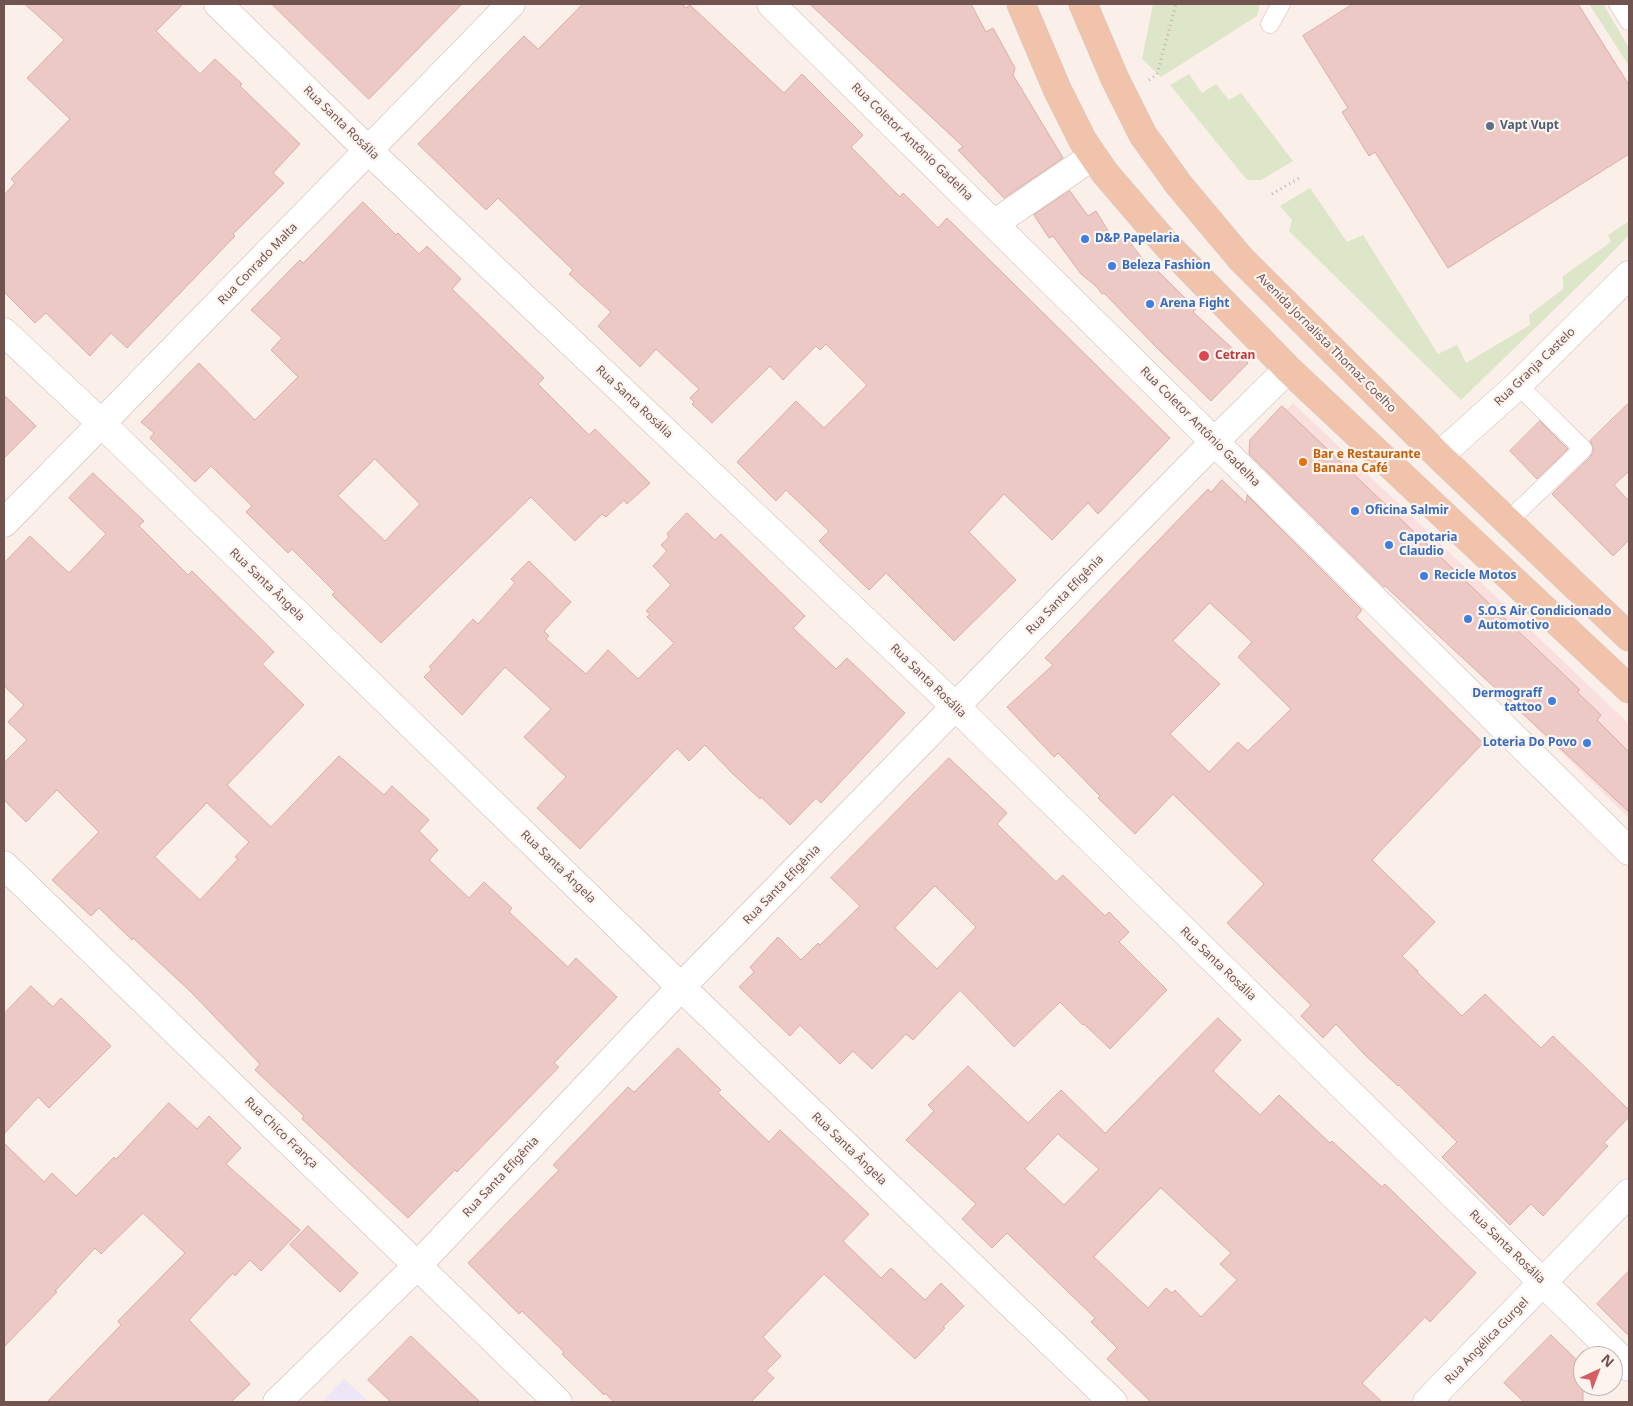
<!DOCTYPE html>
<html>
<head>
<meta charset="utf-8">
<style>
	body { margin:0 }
	#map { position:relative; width:1633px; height:1406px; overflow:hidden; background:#faefe9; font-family:"Noto Sans",sans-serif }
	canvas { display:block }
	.frame { position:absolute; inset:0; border:5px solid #715350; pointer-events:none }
	.north { position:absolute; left:1573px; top:1346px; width:50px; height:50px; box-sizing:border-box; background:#fdf4ef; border:1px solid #c5b4af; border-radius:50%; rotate:43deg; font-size:14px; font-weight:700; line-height:20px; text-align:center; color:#715350 }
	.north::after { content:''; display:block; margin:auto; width:18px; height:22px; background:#d55d63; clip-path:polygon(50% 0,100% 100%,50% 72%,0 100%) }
</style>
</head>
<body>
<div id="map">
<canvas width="1633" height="1406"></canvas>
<div class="frame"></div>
<div class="north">N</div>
</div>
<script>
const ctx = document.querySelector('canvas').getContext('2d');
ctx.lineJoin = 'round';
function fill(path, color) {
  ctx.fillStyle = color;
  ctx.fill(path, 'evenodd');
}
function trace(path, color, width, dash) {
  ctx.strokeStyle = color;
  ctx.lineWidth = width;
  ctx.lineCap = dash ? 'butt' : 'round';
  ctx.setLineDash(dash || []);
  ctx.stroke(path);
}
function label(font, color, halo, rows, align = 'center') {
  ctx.font = font + ' "Noto Sans",sans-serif';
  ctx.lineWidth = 4.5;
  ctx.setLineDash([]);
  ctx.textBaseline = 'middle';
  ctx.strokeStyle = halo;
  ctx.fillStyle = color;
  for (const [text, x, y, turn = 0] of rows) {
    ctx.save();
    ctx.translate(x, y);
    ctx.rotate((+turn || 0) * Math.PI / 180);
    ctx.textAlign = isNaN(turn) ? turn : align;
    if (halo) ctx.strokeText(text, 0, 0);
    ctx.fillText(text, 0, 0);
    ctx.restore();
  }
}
const commercial = new Path2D(`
	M1293,403L1629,724V818L1249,449Z`);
const education = new Path2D(`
	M344,1379L369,1402H322Z`);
const green = new Path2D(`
	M1153,4H1260L1257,16L1161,77L1142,59Z
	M1589,4H1603L1629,48V66Z
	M1189,74L1202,93L1216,84L1229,100L1241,93L1293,161L1261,180H1247L1170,85Z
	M1310,188L1347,242L1363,235L1438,354L1457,345L1466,363L1530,325L1529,315L1563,289V276L1611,242L1608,235L1629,221V235L1602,263L1461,400L1289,231L1292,220L1280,206Z`);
const building = new Path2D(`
	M25,4H183L156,31L200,74L215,59L242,84L240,86L300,144L273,173L284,183L233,234L235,236L127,348L111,333L90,356L46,313L35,323L4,292V195L15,183L11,179L70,119L27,78L64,40Z
	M272,4H462L369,99Z
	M583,4H682L686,8L690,5L784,93L802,74L863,135L851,147L900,197L903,193L938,228L947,218L1170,438L1098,514L1088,503L1052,540L1004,494L969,532L1016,580L954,641L886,573L869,590L819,541L829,531L786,490L776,501L737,462L796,401L824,428L867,385L826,344L820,350L816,346L783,380L770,366L712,423L692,404L694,402L690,398L699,389L656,349L640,367L598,326L611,312L569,274L573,270L498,198L486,210L418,144L524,36L538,49Z
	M810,4H971L986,32L993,28L1015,68L1013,75L1063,158L1004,198L958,150L963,147Z
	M1353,4H1578L1629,85V154L1448,268L1375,152L1369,156L1342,112L1348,108L1303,36Z
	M1070,191L1088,216L1096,211L1115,242L1125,236L1147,265L1150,263L1196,309L1193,312L1248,363L1211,401L1157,348L1104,293L1102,294L1096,286L1081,274L1053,236L1049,238L1034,215Z
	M363,202L396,235L398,233L419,254L427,246L461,279L452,289L544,378L538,384L589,435L595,429L650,483L627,504L624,500L606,517L602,514L575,541L531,497L381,643L332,595L335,592L292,549L288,553L246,512L252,506L211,466L195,482L150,438L154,433L141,422L199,363L255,420L298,377L271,350L282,338L251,310L300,260L303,263ZM375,459L420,504L385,541L338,496Z
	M4,395L36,426L4,458Z
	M1629,403V471L1614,485L1629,501V540L1613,556L1552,494L1590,457L1593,452V447L1590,441Z
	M1282,406L1580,690L1577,692L1601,715L1597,720L1629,752V812L1385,586L1384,587L1249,454L1250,440Z
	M1540,421L1568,449L1537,479L1510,451Z
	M93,473L144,521L139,526L188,575L192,571L274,652L262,664L304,705L227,785L271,827L339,756L384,795L392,786L429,820L419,831L438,850L429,860L469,898L484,882L512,908L509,912L568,967L576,958L617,997L554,1063L559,1067L457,1172L455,1170L408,1218L302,1119L304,1116L255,1070L260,1064L190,991L133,938L132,940L99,908L91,916L52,880L99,832L57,790L26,822L4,800V763L27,740L8,722L24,705L4,686V563L30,536L69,573L106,534L69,498ZM207,803L249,842L235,857L238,859L200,900L155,857Z
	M1222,480L1246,503L1247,495L1362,610L1356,617L1483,743L1372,860L1435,922L1402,956L1418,971L1417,972L1462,1016L1485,994L1541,1048L1553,1036L1629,1110V1117L1604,1143L1608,1146L1543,1216L1531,1204L1510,1225L1442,1157L1457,1142L1399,1085L1398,1086L1364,1054L1336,1024L1323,1038L1301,1016L1311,1005L1227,923L1264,884L1173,794L1135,834L1098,798L1100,796L1058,753L1054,757L1007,707L1053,665L1045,658L1208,489L1211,492ZM1210,603L1252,642L1238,657L1291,709L1248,751L1238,742L1209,772L1170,734L1220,684L1173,641Z
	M687,513L715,540L721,534L805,616L793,628L836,669L847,658L905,713L821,803L816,798L790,825L761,797L760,799L733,774L705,745L689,761L677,748L580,849L537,808L566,777L524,737L551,709L505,667L462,715L424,677L432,669L429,667L473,619L478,624L515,583L511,579L529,561L571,602L544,631L549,636L546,639L586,674L608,650L638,679L674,643L647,617L650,614L646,611L671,585L653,566L667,551L661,545L669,537L667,534Z
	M949,758L1007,813L997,824L1056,882L1063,875L1105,916L1109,912L1129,932L1119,942L1167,990L1110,1049L1084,1024L1083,1025L1060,1002L1014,1047L960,990L913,1040L906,1034L872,1069L853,1051L840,1064L800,1025L790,1036L739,987L754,972L750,967L778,937L801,960L818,943L820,945L860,906L831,878ZM935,886L976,927L937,969L895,928Z
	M31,986L53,1007L61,998L111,1046L49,1108L38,1097L4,1134V1014Z
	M1218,1018L1241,1040L1213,1071L1260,1115L1279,1095L1330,1143L1332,1141L1382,1187L1385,1184L1476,1273L1430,1322L1425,1317L1362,1383L1382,1402H1151L1107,1359L1117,1348L1091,1322L1095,1318L1007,1233L992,1248L962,1219L976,1204L906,1140L934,1111L928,1105L968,1066L1028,1123L1061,1090L1105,1133ZM1058,1134L1099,1169L1064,1205L1025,1169ZM1161,1188L1231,1253L1220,1264L1237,1280L1201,1317L1175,1290L1172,1293L1166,1288L1148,1308L1094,1257Z
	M678,1048L721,1090L718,1093L769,1142L780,1130L869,1214L843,1241L881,1278L891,1268L925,1300L941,1283L964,1306L943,1327L945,1328L915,1359L824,1274L763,1337L781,1356L766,1371L774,1378L751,1402H614L605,1393L604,1395L562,1354L564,1352L522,1311L519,1314L468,1263L559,1170L553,1165L628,1087L634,1092Z
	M169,1103L197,1129L209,1116L241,1148L226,1164L300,1230L261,1271L250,1260L235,1276L233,1273L189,1320L250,1384L231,1402H47L121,1325L118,1321L185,1253L143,1213L101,1254L95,1248L55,1291L57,1292L4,1347V1143L44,1182L52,1173L76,1196L114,1157L116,1159Z
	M308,1226L358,1273L340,1292L290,1245Z
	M1629,1271V1336L1597,1304Z
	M1551,1335L1583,1366V1402H1524L1504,1383Z
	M411,1336L480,1402H391L368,1380Z`);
const path = new Path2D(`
	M1149,80L1157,74L1176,4
	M1272,194L1301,177`);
const lane = new Path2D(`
	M1618,4L1629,21
	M1270,24L1281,4
	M1507,522L1583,449L1518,385`);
const street = new Path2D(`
	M218,4L369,151L956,707L1629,1367
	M771,4L1629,851
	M995,223L1093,156
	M4,332L102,424L681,987L1113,1402
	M1439,456L1518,385L1629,275
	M4,523L511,4
	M4,865L558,1402
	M277,1402L418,1265L681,987L1215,441L1288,369
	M1427,1402L1629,1193`);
const primary = new Path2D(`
	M1021,4L1057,89L1083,141L1105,173L1166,244L1288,369L1629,689
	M1083,4L1115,79L1143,135L1179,185L1241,259L1439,456L1629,637`);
const markers = [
	[1490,126,5,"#5c6f8a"],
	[1085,239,5,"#3f7fe0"],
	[1112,266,5,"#3f7fe0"],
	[1150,304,5,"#3f7fe0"],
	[1204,356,6,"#e0444e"],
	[1303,462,5,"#e8710a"],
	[1355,511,5,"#3f7fe0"],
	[1389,545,5,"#3f7fe0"],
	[1424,576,5,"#3f7fe0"],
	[1468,619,5,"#3f7fe0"],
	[1552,701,5,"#3f7fe0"],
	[1587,743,5,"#3f7fe0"]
];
const streetNames = [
	["Rua Santa Rosália",341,123,44],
	["Rua Coletor Antônio Gadelha",912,142,44],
	["Rua Conrado Malta",258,264,-46],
	["Avenida Jornalista Thomaz Coelho",1326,343,45],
	["Rua Granja Castelo",1535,367,-44],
	["Rua Santa Rosália",634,402,43],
	["Rua Coletor Antônio Gadelha",1200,427,45],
	["Rua Santa Ângela",267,585,44],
	["Rua Santa Efigênia",1065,595,-46],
	["Rua Santa Rosália",928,681,44],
	["Rua Santa Ângela",558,867,44],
	["Rua Santa Efigênia",782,885,-46],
	["Rua Santa Rosália",1218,964,44],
	["Rua Chico França",281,1133,44],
	["Rua Santa Ângela",849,1149,44],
	["Rua Santa Efigênia",501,1177,-47],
	["Rua Santa Rosália",1507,1247,44],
	["Rua Angélica Gurgel",1487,1341,-46]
];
const serviceNames = [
	["Vapt Vupt",1500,126]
];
const shopNames = [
	["D&P Papelaria",1095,239],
	["Beleza Fashion",1122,266],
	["Arena Fight",1160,304],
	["Oficina Salmir",1365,511],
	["Capotaria",1399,538],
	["Claudio",1399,552],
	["Recicle Motos",1434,576],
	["S.O.S Air Condicionado",1478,612],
	["Automotivo",1478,626],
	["Dermograff",1542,694,"right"],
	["tattoo",1542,708,"right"],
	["Loteria Do Povo",1577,743,"right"]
];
const healthNames = [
	["Cetran",1215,356]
];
const foodNames = [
	["Bar e Restaurante",1313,455],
	["Banana Café",1313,469]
];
fill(commercial, '#f9dfde');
fill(education, '#ece6f6');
fill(green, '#dde6c9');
fill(building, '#ecc9c4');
trace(building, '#ddaca6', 1);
trace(lane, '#cdb7b3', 19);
trace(street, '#cdb7b3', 29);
trace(primary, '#d4cbca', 29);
trace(path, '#d1aca7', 3, [1, 4]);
trace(lane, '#fff', 18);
trace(street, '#fff', 28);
trace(primary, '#f0c3aa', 28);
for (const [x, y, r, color] of markers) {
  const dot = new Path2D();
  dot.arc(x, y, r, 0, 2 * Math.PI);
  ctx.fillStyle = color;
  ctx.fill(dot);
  trace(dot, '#fdf4ef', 2);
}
label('12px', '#715350', '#fdf4ef', streetNames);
label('bold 12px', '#4e5e75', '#fdf4ef', serviceNames, 'left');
label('bold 12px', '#366cbe', '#fdf4ef', shopNames, 'left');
label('bold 12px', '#be3a42', '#fdf4ef', healthNames, 'left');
label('bold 12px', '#c56008', '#fdf4ef', foodNames, 'left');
</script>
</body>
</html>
